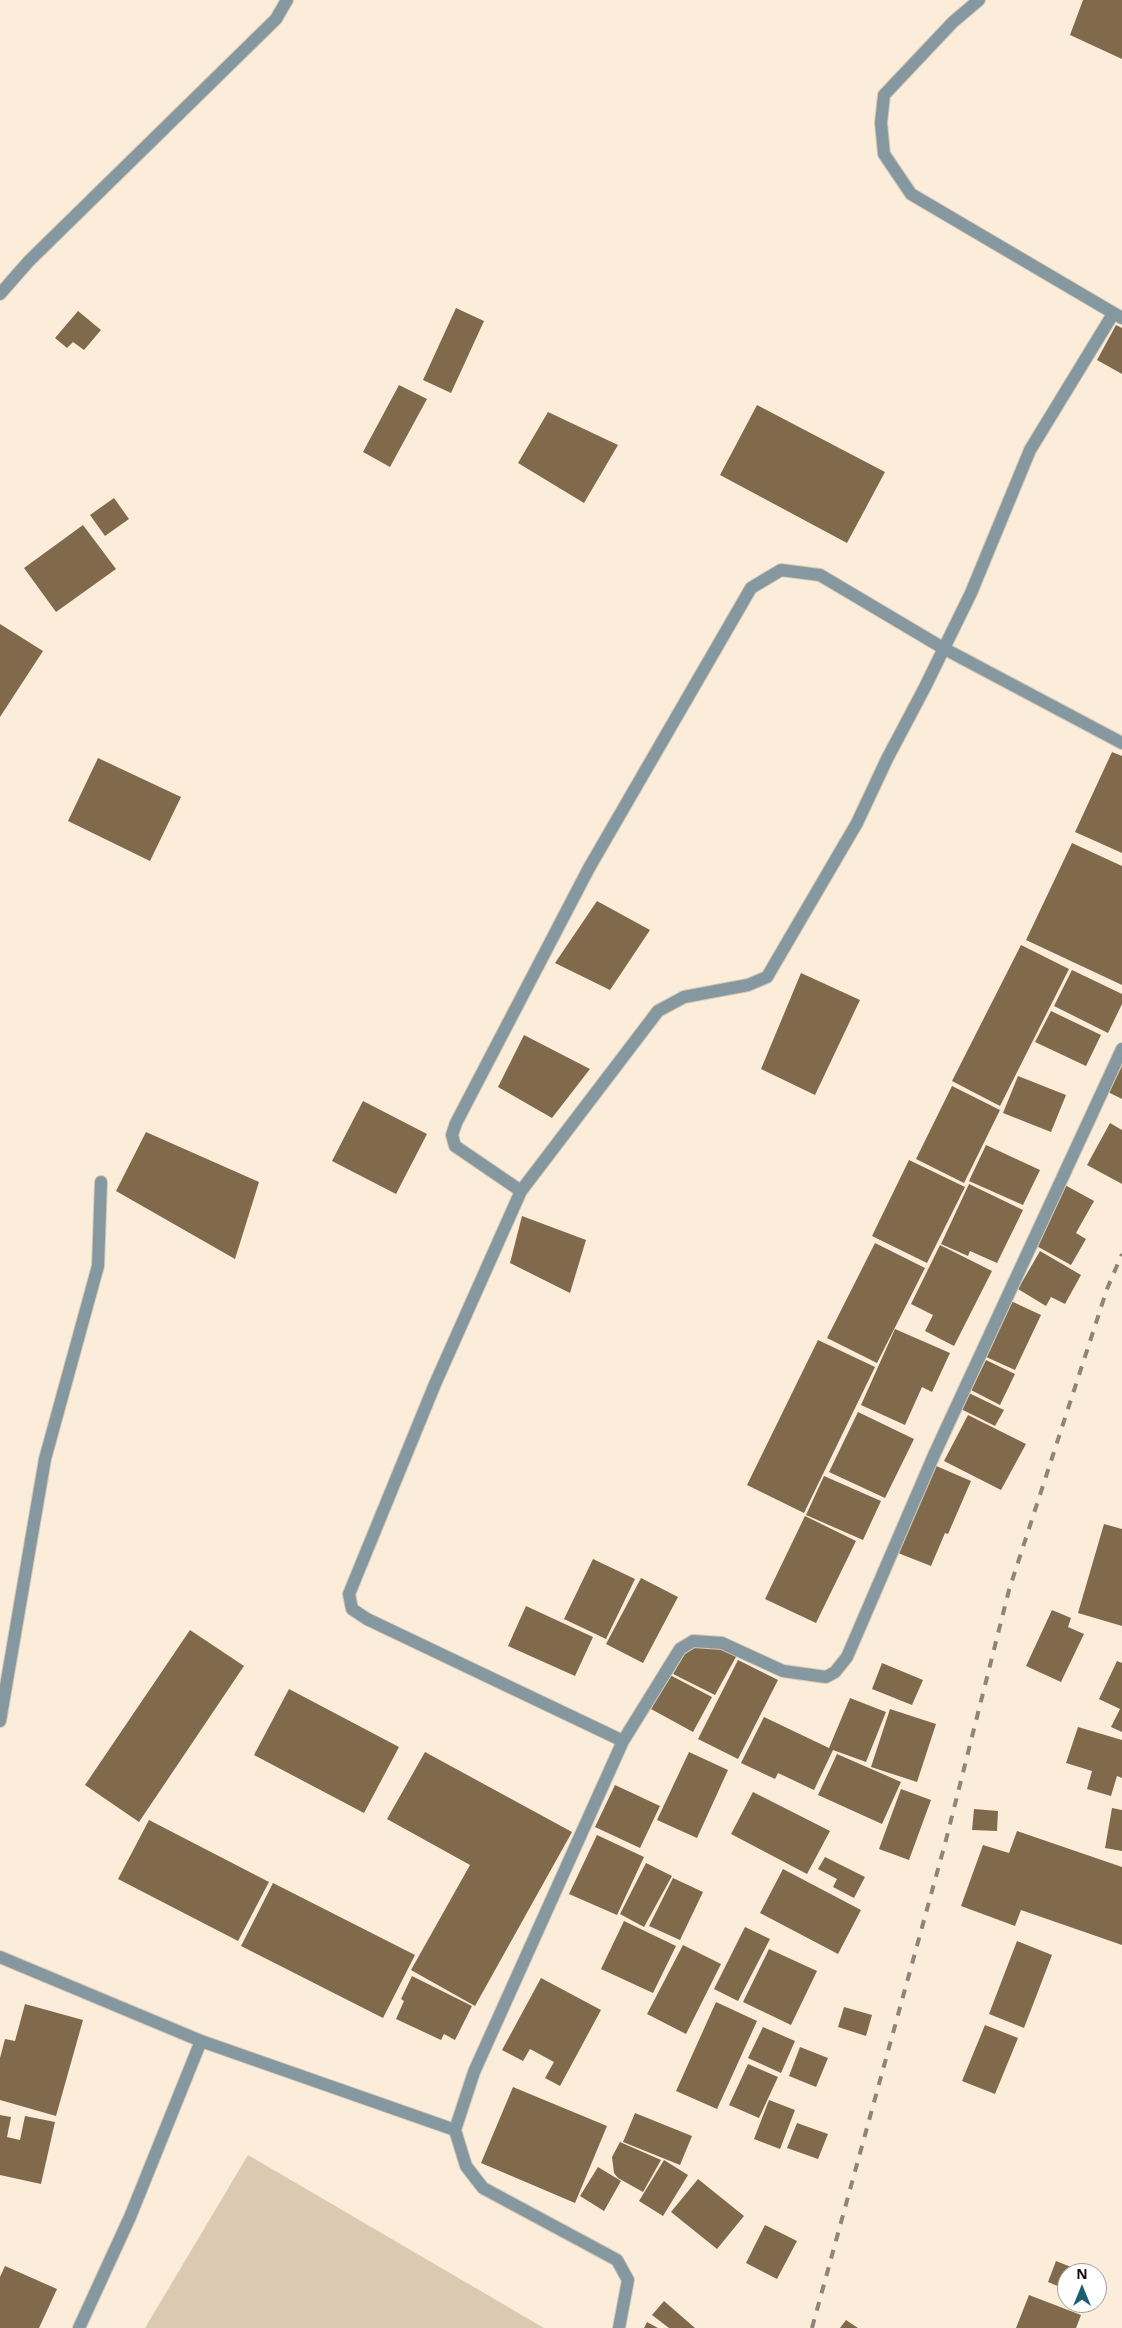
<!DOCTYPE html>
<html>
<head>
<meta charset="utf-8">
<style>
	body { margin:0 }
	#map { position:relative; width:1122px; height:2328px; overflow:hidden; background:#fcedda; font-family:"Noto Sans",sans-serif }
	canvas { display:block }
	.north { position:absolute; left:1057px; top:2263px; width:50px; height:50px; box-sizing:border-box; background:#fff; border:1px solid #9f9d9b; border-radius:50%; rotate:0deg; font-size:14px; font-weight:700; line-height:20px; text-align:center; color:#100b06 }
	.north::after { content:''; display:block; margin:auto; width:18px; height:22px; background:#1d5e73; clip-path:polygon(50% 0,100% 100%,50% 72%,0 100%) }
</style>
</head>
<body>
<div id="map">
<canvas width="1122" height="2328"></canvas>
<div class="north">N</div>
</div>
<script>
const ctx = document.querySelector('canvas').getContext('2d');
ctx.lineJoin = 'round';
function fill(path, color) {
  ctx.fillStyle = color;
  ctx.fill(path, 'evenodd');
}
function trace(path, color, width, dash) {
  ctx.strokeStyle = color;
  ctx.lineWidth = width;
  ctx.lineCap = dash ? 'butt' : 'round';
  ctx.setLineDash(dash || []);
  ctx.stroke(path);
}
const green = new Path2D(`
	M248,2155L544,2328H145Z`);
const building = new Path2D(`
	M1083,0H1122V59L1070,35Z
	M456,308L484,321L451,393L423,380Z
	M78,311L101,330L84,350L73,342L67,348L55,338Z
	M1116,325L1122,328V374L1097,360Z
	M399,385L427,399L390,467L363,452Z
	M757,405L885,472L847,543L720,475Z
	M548,412L618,445L584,503L518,463Z
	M114,498L129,519L105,536L90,515Z
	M83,525L116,569L56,612L24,568Z
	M0,624L43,651L0,717Z
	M1112,752L1122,756V853L1075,832Z
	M98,758L181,797L150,861L68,821Z
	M1072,843L1122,866V985L1026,940Z
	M597,901L650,930L610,990L555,963Z
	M1021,945L1069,969L1000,1106L952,1081Z
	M1072,970L1122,994V1004L1108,1033L1054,1006Z
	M801,973L860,1000L815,1095L761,1069Z
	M1051,1011L1101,1035L1086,1066L1035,1042Z
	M524,1035L590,1069L552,1118L498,1087Z
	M1122,1066V1099L1108,1092Z
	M1018,1076L1066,1095L1051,1132L1003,1113Z
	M952,1086L1000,1110L964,1183L916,1159Z
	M363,1101L427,1134L396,1194L332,1161Z
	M1110,1123L1122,1130V1184L1087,1165Z
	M146,1132L259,1182L235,1259L116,1191Z
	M986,1145L1040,1170L1023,1205L969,1181Z
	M909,1160L965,1187L927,1263L872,1236Z
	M969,1184L1023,1210L997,1263L970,1251L968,1256L941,1244Z
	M1065,1185L1094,1201L1076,1233L1086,1239L1071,1265L1033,1244Z
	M522,1216L586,1240L570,1293L510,1263Z
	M875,1243L925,1268L877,1363L827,1338Z
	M940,1245L992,1271L954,1346L925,1331L933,1315L911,1304Z
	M1040,1251L1081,1275L1065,1304L1051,1297L1046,1306L1018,1289Z
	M1011,1301L1041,1315L1015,1370L984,1356Z
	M895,1329L950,1353L932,1392L922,1387L905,1425L861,1405Z
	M818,1340L875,1367L804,1513L747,1485Z
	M986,1360L1015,1374L1000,1405L971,1390Z
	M969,1393L1004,1410L995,1426L961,1409Z
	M858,1412L914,1439L885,1498L829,1472Z
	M968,1415L1026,1444L1001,1490L944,1461Z
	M934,1465L971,1481L948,1534L945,1533L931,1566L898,1553Z
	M824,1476L881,1501L863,1540L806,1515Z
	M805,1516L856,1541L816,1623L765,1599Z
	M1104,1524L1122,1529V1626L1078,1613Z
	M593,1559L635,1579L606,1639L564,1619Z
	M641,1578L678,1597L643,1663L606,1644Z
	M526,1606L593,1637L575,1676L508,1646Z
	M1052,1610L1071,1618L1068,1627L1084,1634L1061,1682L1026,1666Z
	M190,1630L244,1666L139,1822L85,1785Z
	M708,1643L737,1655L715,1695L673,1674L687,1650Z
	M738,1660L778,1680L738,1759L698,1739Z
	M1117,1661L1122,1663V1732L1111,1727L1120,1709L1099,1699Z
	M882,1663L923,1680L912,1705L872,1689Z
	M670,1675L712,1697L693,1732L651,1709Z
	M289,1689L399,1747L364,1813L254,1755Z
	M850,1698L886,1712L866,1762L833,1750L814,1790L778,1773L775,1779L741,1763L764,1717L829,1748Z
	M890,1709L936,1724L917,1782L871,1767Z
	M1078,1727L1122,1740V1778L1117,1776L1111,1796L1087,1789L1092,1771L1066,1763Z
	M425,1752L572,1832L475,2006L411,1970L470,1865L387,1819Z
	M689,1752L728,1770L697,1838L657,1820Z
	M837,1754L901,1782L882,1824L818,1795Z
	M615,1785L660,1806L640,1848L595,1827Z
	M901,1789L931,1800L909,1860L879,1849Z
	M753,1792L830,1831L807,1874L731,1834Z
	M1112,1808L1122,1810V1851L1105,1848Z
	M974,1809L998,1811L997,1831L972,1830Z
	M149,1820L269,1882L238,1941L118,1879Z
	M1017,1831L1122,1867V1945L1021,1910L1015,1926L961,1906L983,1845L1009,1853Z
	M597,1835L644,1857L617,1915L569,1894Z
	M825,1857L865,1877L854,1898L833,1887L837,1879L818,1869Z
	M646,1863L672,1876L644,1927L620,1914Z
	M783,1869L861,1910L838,1954L760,1913Z
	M673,1878L703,1892L680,1940L649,1926Z
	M273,1883L415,1955L383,2018L241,1946Z
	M624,1921L676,1946L653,1993L601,1969Z
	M745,1927L770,1939L738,2001L714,1989Z
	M1017,1941L1052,1955L1024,2028L989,2014Z
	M683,1945L721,1964L686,2034L647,2014Z
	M769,1949L817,1971L791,2025L743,2002Z
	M412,1976L472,2006L455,2040L444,2034L441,2040L396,2019L404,2001L401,1999Z
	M541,1978L601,2010L560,2086L545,2078L554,2062L530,2049L523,2061L502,2050Z
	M716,2002L757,2021L717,2109L676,2091Z
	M25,2004L83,2020L56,2116L0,2100V2058L5,2039L15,2041Z
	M844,2007L872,2015L866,2036L838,2027Z
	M985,2025L1018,2038L995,2094L962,2081Z
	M763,2027L795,2041L781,2073L748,2058Z
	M800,2047L828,2058L816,2087L789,2076Z
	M748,2064L778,2077L759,2118L729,2105Z
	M513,2087L607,2126L575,2203L481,2163Z
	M769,2100L795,2110L780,2149L754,2139Z
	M635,2113L692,2136L680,2165L623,2142Z
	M0,2115L11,2117L7,2137L20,2140L25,2116L55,2122L41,2184L0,2175Z
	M797,2123L828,2134L818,2159L787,2148Z
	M620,2142L661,2160L643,2192L618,2178L614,2173L612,2157Z
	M664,2160L688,2175L663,2216L639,2201Z
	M598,2167L621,2181L604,2211L580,2196Z
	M698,2179L744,2216L717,2249L671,2212Z
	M765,2225L797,2241L777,2279L746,2263Z
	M1056,2261L1086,2273H1067V2290L1048,2282Z
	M5,2266L57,2289L39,2328H0V2277Z
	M1029,2295L1081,2315L1076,2328H1016Z
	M664,2301L695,2328H669L652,2315Z
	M846,2320L858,2328H840Z
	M647,2322L658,2328H644Z`);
const minor = new Path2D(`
	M979,0L953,22L884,95L881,123L884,154L911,194L1122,318
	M0,294L29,261L276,19L287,0
	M521,1191L455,1146L452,1135L456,1123L589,868L751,588L781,570L820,575L943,648L1122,743
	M0,1721L45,1459L98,1266L101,1182
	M623,1741L367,1619L352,1609L349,1594L435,1384L521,1191L658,1011L684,997L748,985L767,977L857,823L887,759L925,687L971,593L1030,450L1113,314
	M0,1957L201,2041L455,2130L474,2072L623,1741L680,1649L693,1641L722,1643L783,1671L826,1677L835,1672L847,1657L934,1455L1122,1049
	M455,2130L466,2166L483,2188L617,2260L628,2280L619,2328
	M79,2328L130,2217L201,2041`);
const rail = new Path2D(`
	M812,2328L946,1840L1009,1590L1107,1289L1122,1254`);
fill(green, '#dcc9b1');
fill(building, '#816a4c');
trace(minor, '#d6c9b8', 14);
trace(minor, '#85989f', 12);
trace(rail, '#8e8478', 4, [9, 9]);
</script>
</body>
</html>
